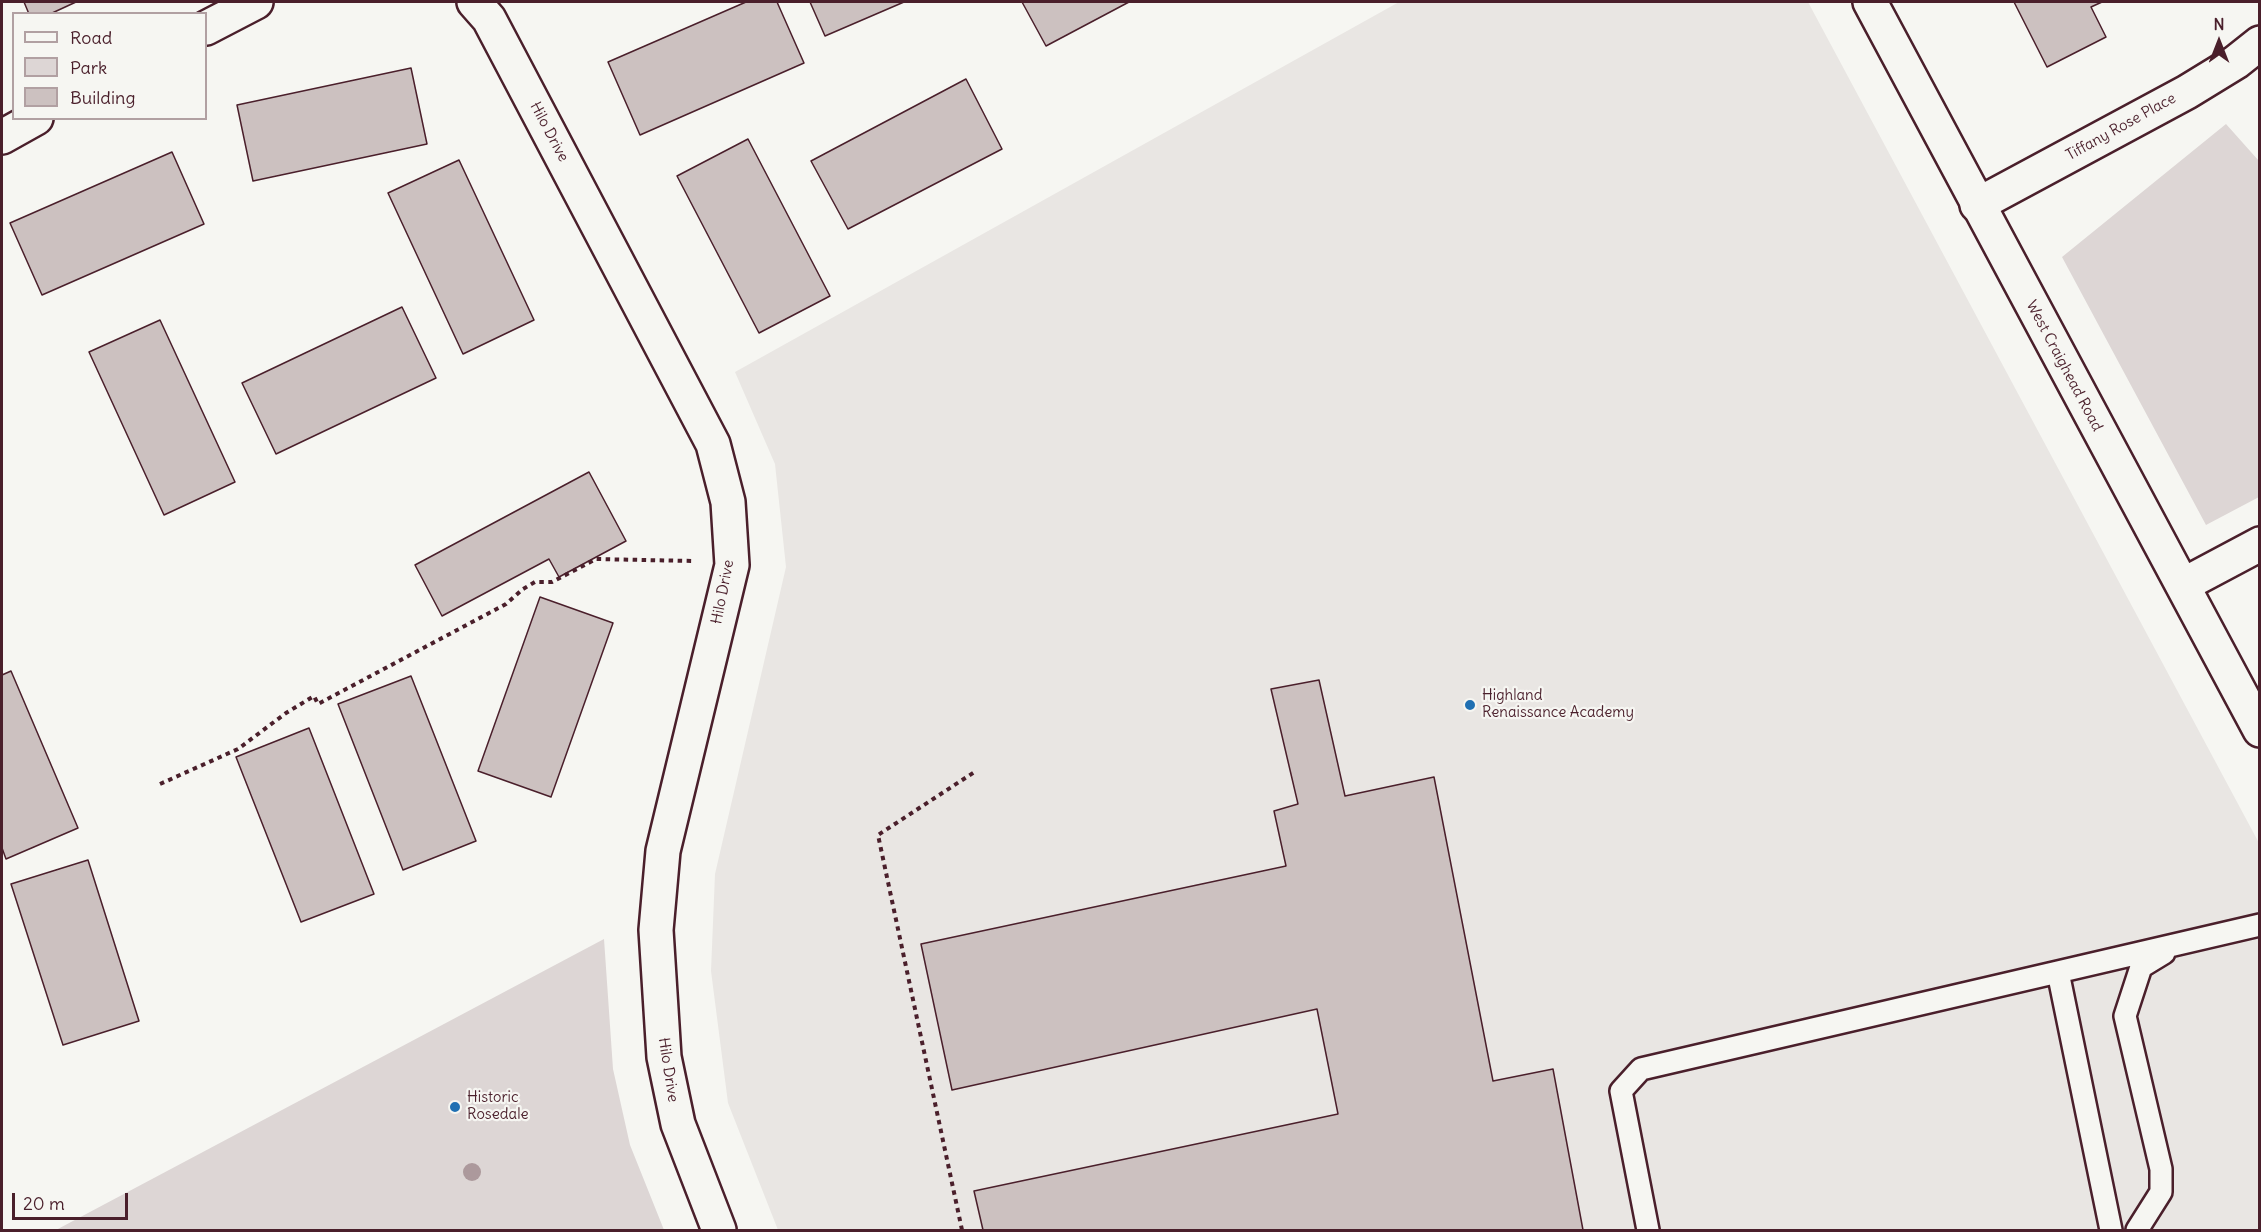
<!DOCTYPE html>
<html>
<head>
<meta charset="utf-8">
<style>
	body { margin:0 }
	#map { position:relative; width:2261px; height:1232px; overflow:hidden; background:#f6f6f2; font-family:Delius,sans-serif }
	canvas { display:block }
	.frame { position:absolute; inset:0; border:3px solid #4a1f2b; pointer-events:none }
	.legend { position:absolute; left:12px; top:12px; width:195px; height:108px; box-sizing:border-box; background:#f6f6f2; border:2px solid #b1a0a2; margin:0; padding:8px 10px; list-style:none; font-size:18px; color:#4a1f2b }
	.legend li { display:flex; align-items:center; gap:12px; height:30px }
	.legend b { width:30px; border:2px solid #b1a0a2 }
	.north { position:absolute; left:2189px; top:12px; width:60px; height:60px; -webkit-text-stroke:4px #f6f6f2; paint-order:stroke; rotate:0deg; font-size:16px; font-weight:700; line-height:24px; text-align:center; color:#4a1f2b }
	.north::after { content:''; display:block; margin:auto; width:21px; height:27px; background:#4a1f2b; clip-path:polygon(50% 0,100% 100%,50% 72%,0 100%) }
	.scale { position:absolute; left:12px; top:1193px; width:116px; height:27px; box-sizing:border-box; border:3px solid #4a1f2b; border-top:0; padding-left:8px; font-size:18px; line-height:21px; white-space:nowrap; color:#4a1f2b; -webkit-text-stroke:4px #f6f6f2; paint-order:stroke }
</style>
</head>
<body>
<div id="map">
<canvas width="2261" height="1232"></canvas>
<div class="frame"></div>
<ul class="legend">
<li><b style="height:8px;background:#f6f6f2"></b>Road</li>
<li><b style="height:16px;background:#ddd6d5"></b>Park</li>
<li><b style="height:16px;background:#ccc1c0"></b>Building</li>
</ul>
<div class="north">N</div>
<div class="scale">20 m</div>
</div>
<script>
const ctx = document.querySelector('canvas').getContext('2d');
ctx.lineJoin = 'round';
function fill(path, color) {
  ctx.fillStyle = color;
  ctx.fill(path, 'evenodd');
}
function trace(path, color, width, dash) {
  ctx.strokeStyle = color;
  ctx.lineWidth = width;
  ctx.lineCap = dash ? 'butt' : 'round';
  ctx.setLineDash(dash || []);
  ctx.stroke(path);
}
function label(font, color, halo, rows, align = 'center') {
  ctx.font = font + ' Delius,sans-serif';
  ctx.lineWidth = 4.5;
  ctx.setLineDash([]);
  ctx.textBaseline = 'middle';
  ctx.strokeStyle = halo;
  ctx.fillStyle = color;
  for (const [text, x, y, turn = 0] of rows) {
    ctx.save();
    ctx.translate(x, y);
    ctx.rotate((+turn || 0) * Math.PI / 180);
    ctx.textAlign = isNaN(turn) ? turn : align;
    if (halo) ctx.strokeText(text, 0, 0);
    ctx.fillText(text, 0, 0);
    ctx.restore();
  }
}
const built = new Path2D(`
	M1399,2H1808L2259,843V1230H778L728,1103L711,971L715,874L786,567L775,464L735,372Z`);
const green = new Path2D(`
	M2226,124L2259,161V497L2206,525L2062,257Z
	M604,939L613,1069L630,1145L664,1230H56Z`);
const building = new Path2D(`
	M24,2H76L50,14H29Z
	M746,2H777L804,63L640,135L608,62Z
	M810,2H904L825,36Z
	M1022,2H1129L1046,46Z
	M2014,2H2102L2091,7L2106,37L2047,67Z
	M411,68L427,144L253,181L237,105Z
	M966,79L1002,149L848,229L811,161Z
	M748,139L830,296L759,333L677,176Z
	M172,152L204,224L42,295L10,223Z
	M459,160L534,320L463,354L388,193Z
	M402,307L436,378L276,454L242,383Z
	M160,320L235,482L164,515L89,352Z
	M589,472L626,541L559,577L549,559L442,616L415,565Z
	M540,597L613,623L551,797L478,771Z
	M11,671L78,828L6,859L2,848V675Z
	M411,676L476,841L403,870L338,704Z
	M1319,680L1345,796L1434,777L1493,1081L1553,1069L1583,1230H983L974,1191L1338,1114L1317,1009L952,1090L921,944L1286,866L1274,811L1298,804L1271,689Z
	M309,728L374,894L301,922L236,757Z
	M88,860L139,1021L63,1045L11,884Z`);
const path = new Path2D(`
	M160,784L238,749L286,713L314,696L318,704L506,604L523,589L535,582H552L596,559L693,561
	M962,1230L878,835L976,771`);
const service = new Path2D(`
	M2058,972L2111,1230
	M1648,1230L1621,1091L1641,1069L2260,925
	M2137,1230L2161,1192V1169L2125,1016L2141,967L2164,953`);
const minor = new Path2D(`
	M474,2L489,19L713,444L728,502L732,565L663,851L656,930L664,1057L678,1124L719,1230
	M206,28L256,2
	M2,137L36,118
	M1977,205L2187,92L2236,62L2260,43
	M2183,585L2260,544`);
const tertiary = new Path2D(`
	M1870,2L2260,730`);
const trees = [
	[472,1172]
];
const markers = [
	[1470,705,6,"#1f6fb2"],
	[455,1107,6,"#1f6fb2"]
];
const streetNames = [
	["Tiffany Rose Place",2121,127,-29],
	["Hilo Drive",549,132,62],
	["West Craighead Road",2064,366,62],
	["Hilo Drive",723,592,-79],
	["Hilo Drive",668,1070,81]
];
const poiNames = [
	["Highland",1482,696],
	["Renaissance Academy",1482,713],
	["Historic",467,1098],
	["Rosedale",467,1115]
];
fill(built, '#e9e6e3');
fill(green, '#ddd6d5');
fill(building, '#ccc1c0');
trace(building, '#4a1f2b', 1.5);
trace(service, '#4a1f2b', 26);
trace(minor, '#4a1f2b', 38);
trace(tertiary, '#4a1f2b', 38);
trace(path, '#4a1f2b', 4, [4.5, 4.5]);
trace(service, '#f6f6f2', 21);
trace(minor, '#f6f6f2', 33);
trace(tertiary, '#f6f6f2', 33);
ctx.fillStyle = '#ac999c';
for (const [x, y] of trees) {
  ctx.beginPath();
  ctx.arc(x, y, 9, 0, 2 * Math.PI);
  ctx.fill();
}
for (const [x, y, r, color] of markers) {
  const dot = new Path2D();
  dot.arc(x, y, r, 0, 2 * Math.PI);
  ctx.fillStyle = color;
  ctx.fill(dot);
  trace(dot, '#f6f6f2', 2);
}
label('15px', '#4a1f2b', '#f6f6f2', streetNames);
label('15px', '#4a1f2b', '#f6f6f2', poiNames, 'left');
</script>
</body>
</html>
